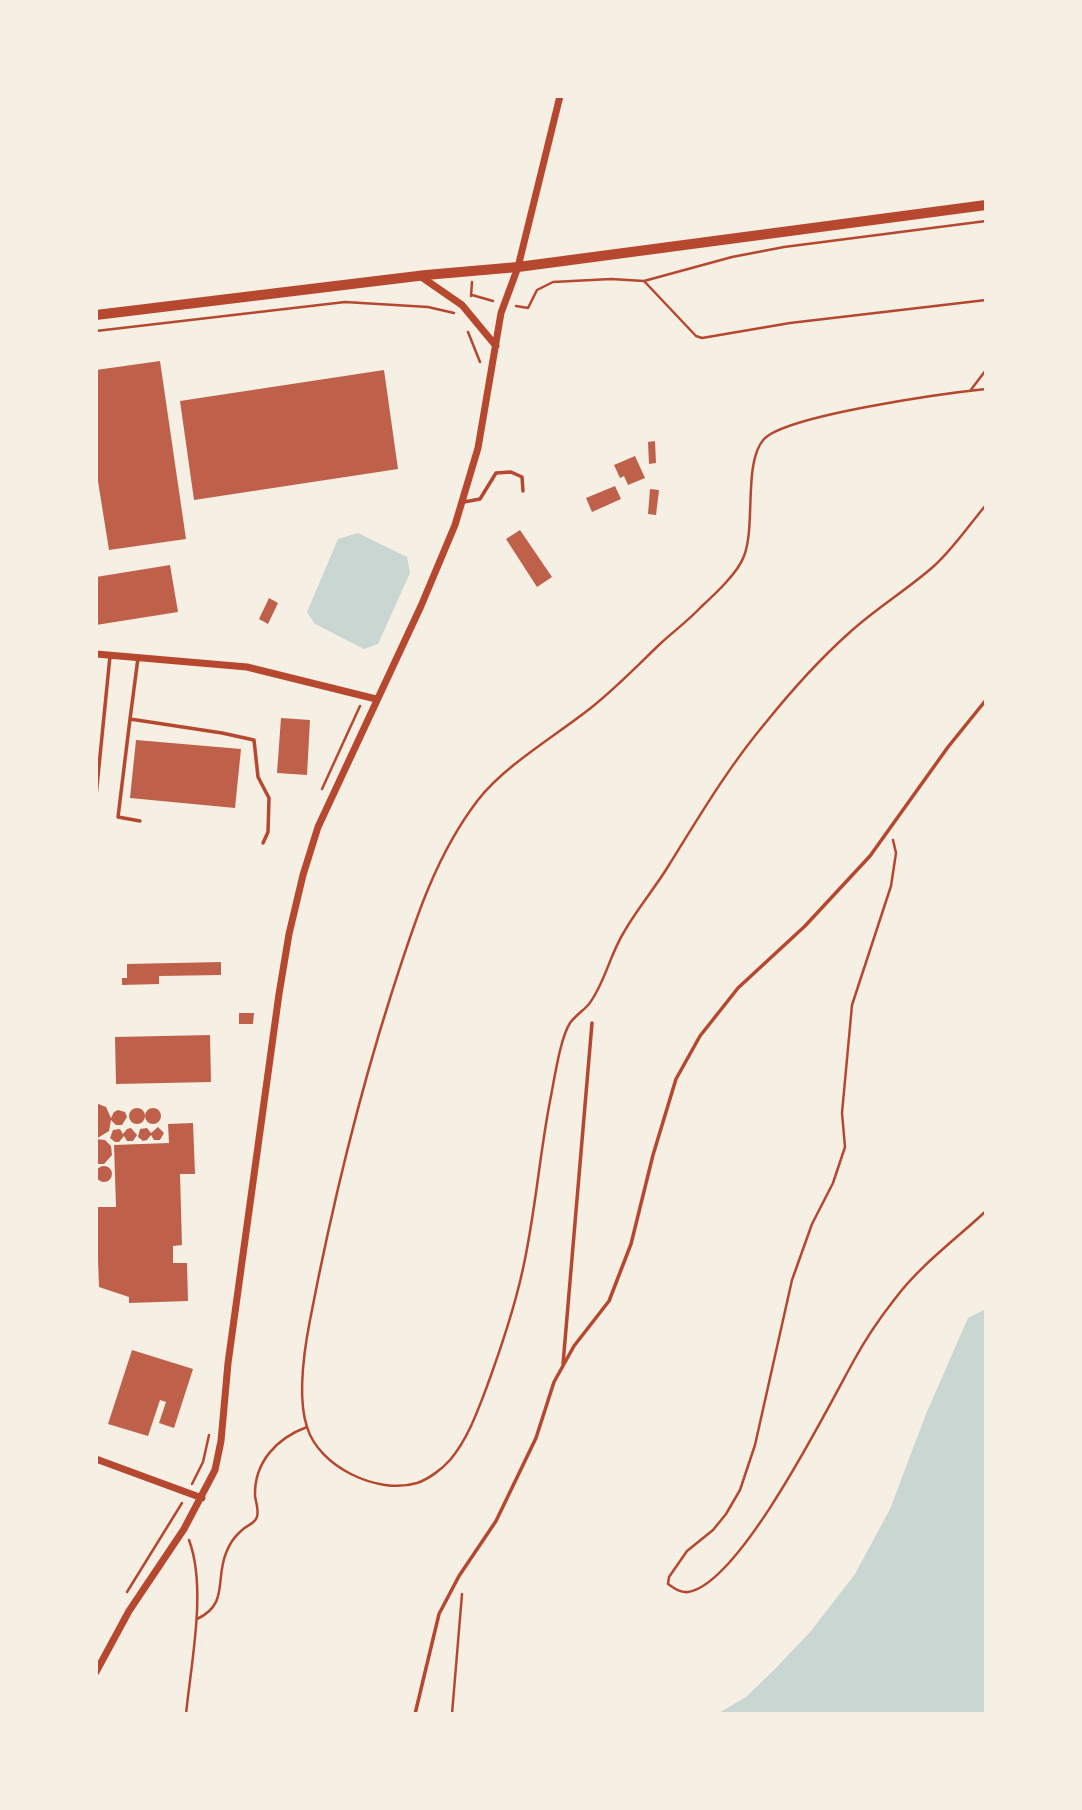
<!DOCTYPE html>
<html>
<head>
<meta charset="utf-8">
<style>
	body { margin:0 }
	#map { position:relative; width:1082px; height:1810px; overflow:hidden; background:#f6efe4; font-family:"Nunito Sans",sans-serif }
	canvas { display:block }
	.frame { position:absolute; inset:0; border:98px solid #f6efe4; pointer-events:none }
</style>
</head>
<body>
<div id="map">
<canvas width="1082" height="1810"></canvas>
<div class="frame"></div>
</div>
<script>
const ctx = document.querySelector('canvas').getContext('2d');
ctx.lineJoin = 'round';
function fill(path, color) {
  ctx.fillStyle = color;
  ctx.fill(path, 'evenodd');
}
function trace(path, color, width, dash) {
  ctx.strokeStyle = color;
  ctx.lineWidth = width;
  ctx.lineCap = dash ? 'butt' : 'round';
  ctx.setLineDash(dash || []);
  ctx.stroke(path);
}
const water = new Path2D(`
	M358,533L407,557L410,573L378,644L364,649L315,624L307,612L338,539Z
	M986,1309V1714H717L746,1697L775,1669L811,1631L855,1574L890,1509L926,1414L968,1318Z`);
const building = new Path2D(`
	M160,361L186,539L109,550L96,469V370Z
	M384,370L398,469L194,500L180,401Z
	M655,441L656,463L649,464L648,442Z
	M635,456L645,478L628,485L624,476L620,478L614,465Z
	M615,486L621,499L592,512L586,498Z
	M650,489L659,490L656,515L648,514Z
	M520,530L552,577L537,587L506,539Z
	M170,565L178,612L96,625V577Z
	M269,598L278,603L268,624L259,619Z
	M281,718L310,720L307,775L277,773Z
	M136,740L241,749L235,808L130,798Z
	M221,962V975L159,976V984L122,985V978H127V964Z
	M239,1013H254L253,1024H239Z
	M210,1035L211,1082L116,1084L115,1037Z
	M96,1103L106,1107L111,1118L114,1112L118,1110L125,1112L127,1117L122,1125H116L111,1120L109,1131L96,1139Z
	M145 1116a8 8 0 1 1 16 0a8 8 0 1 1-16 0Z
	M129 1116a8 8 0 1 1 16 0a8 8 0 1 1-16 0Z
	M193,1123L195,1174H180L182,1245L173,1246V1263H187L188,1301L129,1303V1297L99,1287L96,1207H116L114,1145L169,1143L168,1124Z
	M158,1127L164,1133L160,1140H154L151,1135L147,1140L143,1141L138,1137L140,1129L147,1128L151,1133Z
	M131,1128L137,1135L133,1141H127L124,1136L119,1142H115L110,1138L113,1130L120,1129L123,1134L127,1129Z
	M96,1139L105,1140L111,1146L112,1155L104,1164H96Z
	M96 1174a8 8 0 1 1 16 0a8 8 0 1 1-16 0Z
	M132,1350L193,1369L174,1428L159,1423L166,1402L160,1400L148,1436L108,1424Z`);
const path = new Path2D(`
	M644,281L696,336L702,338L790,323L986,300
	M472,295L493,301
	M471,296L472,282
	M516,306L528,308L537,290L553,282L611,279L644,281L732,257L784,247L986,221
	M96,331L345,302L428,307L454,313
	M468,332L480,362
	M986,389C947,393 787,415 764,439C743,462 756,526 744,556C738,573 714,595 701,607C689,620 674,631 661,643C638,665 617,687 592,707C557,735 505,765 478,800C434,857 413,927 391,995C357,1102 331,1211 310,1320C304,1351 297,1397 307,1427C319,1467 378,1495 417,1483C429,1479 442,1469 450,1460C467,1440 477,1413 486,1389C500,1351 513,1313 522,1273C535,1217 539,1158 550,1101C554,1082 560,1038 570,1023C575,1016 583,1011 589,1004C605,983 610,954 624,932C637,909 655,888 669,865C700,815 729,766 767,721C792,690 820,659 849,633C876,608 907,590 934,566C953,549 969,525 986,505
	M970,391L986,370
	M322,789L360,706
	M893,840L896,853L891,886L852,1005L842,1113L845,1147L833,1183L812,1224L792,1280L755,1445L740,1490L726,1514L713,1530L687,1551L669,1577L668,1584C674,1588 680,1593 688,1592C740,1584 827,1409 853,1362C865,1340 879,1319 894,1300C920,1265 955,1240 986,1211
	M192,1484L203,1462L209,1435
	M127,1592L182,1503
	M197,1619C229,1604 215,1580 226,1553C229,1545 234,1537 241,1531C246,1525 254,1525 257,1517C259,1510 256,1503 255,1496C254,1462 277,1438 307,1427
	M186,1714C191,1663 207,1588 189,1540
	M452,1714L462,1594`);
const service = new Path2D(`
	M464,502L480,499L496,473L511,472L522,477L523,491
	M138,658L130,719L222,733L254,740L258,777L269,798L268,832L263,843
	M130,719L118,817L140,821
	M96,796L110,656
	M563,1364L592,1023
	M415,1714L439,1614L459,1576L496,1521L536,1438L554,1382L574,1346L609,1301L631,1244L653,1155L676,1079L700,1036L738,988L805,926L870,856L948,747L986,700`);
const minor = new Path2D(`
	M420,276L462,305L496,346
	M96,654L247,667L376,699
	M96,1459L202,1498
	M96,1672L129,1611L184,1529L215,1470L221,1441L228,1363L279,994L289,934L303,875L318,827L421,606L455,525L478,448L501,313L518,267L560,96`);
const secondary = new Path2D(`
	M96,315L426,275L518,267L986,205`);
fill(water, '#c9d6d2');
fill(building, '#bf614a');
trace(path, '#b5482f', 2.5);
trace(service, '#b5482f', 3.5);
trace(minor, '#b5482f', 7);
trace(secondary, '#b5482f', 10);
</script>
</body>
</html>
